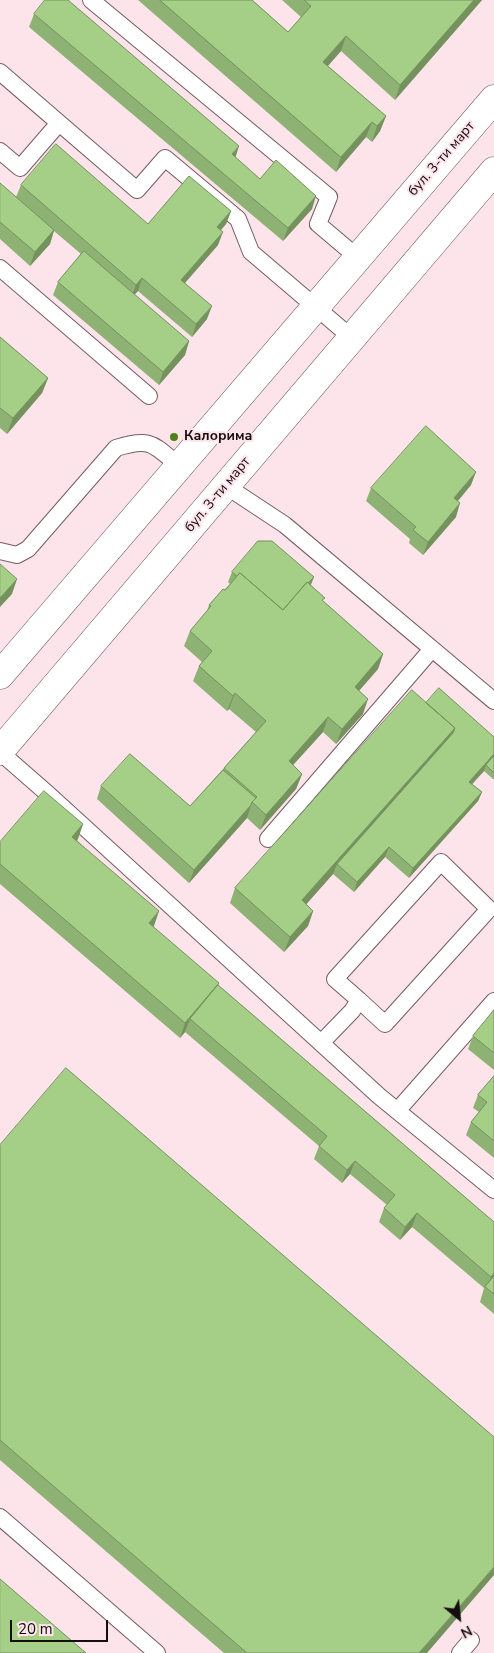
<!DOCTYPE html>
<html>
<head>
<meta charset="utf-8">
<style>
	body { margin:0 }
	#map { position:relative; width:494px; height:1653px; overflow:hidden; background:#fce4ea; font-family:"Nunito Sans",sans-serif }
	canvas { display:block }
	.north { position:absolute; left:434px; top:1593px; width:50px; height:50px; -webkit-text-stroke:4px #fce4ea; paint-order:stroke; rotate:152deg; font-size:14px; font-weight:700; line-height:20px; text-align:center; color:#150d0f }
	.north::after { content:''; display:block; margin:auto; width:18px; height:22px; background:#150d0f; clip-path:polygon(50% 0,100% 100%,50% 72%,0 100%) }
	.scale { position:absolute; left:10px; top:1620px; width:98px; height:22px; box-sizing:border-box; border:2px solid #150d0f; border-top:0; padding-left:6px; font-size:15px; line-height:18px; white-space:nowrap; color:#150d0f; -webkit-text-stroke:4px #fce4ea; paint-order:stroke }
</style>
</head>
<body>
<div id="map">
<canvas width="494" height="1653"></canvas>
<div class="north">N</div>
<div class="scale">20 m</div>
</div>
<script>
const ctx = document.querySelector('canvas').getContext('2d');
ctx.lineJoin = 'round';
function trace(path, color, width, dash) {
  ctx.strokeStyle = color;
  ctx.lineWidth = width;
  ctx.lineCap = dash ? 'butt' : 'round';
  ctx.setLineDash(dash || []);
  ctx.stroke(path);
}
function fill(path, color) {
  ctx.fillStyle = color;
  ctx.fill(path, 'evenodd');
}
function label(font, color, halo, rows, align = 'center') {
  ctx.font = font + ' "Nunito Sans",sans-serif';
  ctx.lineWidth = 4;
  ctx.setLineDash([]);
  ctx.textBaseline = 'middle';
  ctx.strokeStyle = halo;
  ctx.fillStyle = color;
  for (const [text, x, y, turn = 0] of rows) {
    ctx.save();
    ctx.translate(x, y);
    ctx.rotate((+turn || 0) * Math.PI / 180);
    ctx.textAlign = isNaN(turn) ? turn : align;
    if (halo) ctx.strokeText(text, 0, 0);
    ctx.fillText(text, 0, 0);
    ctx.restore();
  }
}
const lane = new Path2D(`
	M91,0L329,197L318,224L357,257
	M0,72L137,190L165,158L238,219L251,252L352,338
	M0,151L20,168L59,123
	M0,268L149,396
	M226,486L285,525L494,701
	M0,551L17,555L28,549L116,448C151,437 153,444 179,466
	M0,752L48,794L379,1096L494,1190
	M268,839L432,649
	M321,1043L352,1011L359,1000L385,1024L489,909L441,862L335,979L359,1000
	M397,1111L494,1001
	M0,1517L157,1653
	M460,1653L471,1640`);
const secondary = new Path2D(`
	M0,675L494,99
	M0,751L494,171`);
const wall = new Path2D(`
	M138,0H252L288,32L301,17L282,0H482L395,100L341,51L328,66L386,116L380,131L372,142L366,137L336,172Z
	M34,14L235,157L260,179L312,209L283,241L29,27Z
	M0,183L16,197L21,185L148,224L231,211L226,224L221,230L218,245L185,283L207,319L192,337L138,291L134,295L189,341L185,355L159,385L53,295L58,282L81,254L54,231L50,244L30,266L0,239Z
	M0,337L48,378L42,393L7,434L0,428Z
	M471,485L457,501L456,517L423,555L409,543L410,539L366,501L371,488Z
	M232,572L311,585L323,601L383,654L378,669L359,691L363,714L336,744L323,732L293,765L302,774L296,789L260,830L247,818L189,883L97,799L101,786L190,806L256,732L229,709L227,711L193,681L199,666L202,662L184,646L190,631L207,611L209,605L230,584L228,582Z
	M426,703L494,737V779H493L484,771L472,784L482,792L478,801L409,878L385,857L354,892L333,874L306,904L313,911L308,926L284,952L230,903L235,888Z
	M83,824L77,840L154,926L153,927L218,985L494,1222V1314L480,1302L484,1288L412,1227L400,1240L379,1222L384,1208L387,1205L350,1174L342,1183L314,1159L319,1146L185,1032L180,1038L0,884V842Z
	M494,1010V1070L468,1049L473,1036Z
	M494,1076V1158L466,1135L471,1122L479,1112L473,1108L478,1095Z
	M0,1145L427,1653H224L0,1460Z`);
const shadedWall = new Path2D(`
	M474,0H482L395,100L400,85Z
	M346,36L341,51L318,77L323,62Z
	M386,116L380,131L372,142L377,126Z
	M372,122L366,137L336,172L341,157Z
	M239,146L235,159L232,154Z
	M316,196L312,209L283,241L288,228Z
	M231,211L226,224L212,240L217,227Z
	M54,230L50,244L30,266L35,252Z
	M223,232L218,245L176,293L181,280Z
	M142,278L138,291L131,298L136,285Z
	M212,306L207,319L192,337L196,324Z
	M189,341L185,355L159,385L163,372Z
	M48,378L42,393L7,434L13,418Z
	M476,472L471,485L449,512L454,498Z
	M460,503L456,517L423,555L428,542Z
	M314,577L310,587L281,615Z
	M17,579L12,594L0,607V598Z
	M383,654L378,669L349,702L355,687Z
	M235,693L229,709L227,711L233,696Z
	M368,699L363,714L336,744L342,729Z
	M328,717L323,732L283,776L289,761Z
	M455,728L450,743L337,864L333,874L296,916L302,900Z
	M494,754V759L486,765L484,771L465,792L469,782Z
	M302,774L296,789L260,830L266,815Z
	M482,792L478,801L409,878L413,868Z
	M251,805L247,818L189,883L194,870Z
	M83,824L78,839L67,852L72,837Z
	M389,847L385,857L354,892L357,882Z
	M159,911L154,926L143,938L149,923Z
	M313,911L308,926L284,952L290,937Z
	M219,983L213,999L190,1019L185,1032L180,1038L185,1023Z
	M355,1161L350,1174L342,1183L347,1170Z
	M417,1213L412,1227L400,1240L405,1227Z
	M494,1273V1281L487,1288L491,1277Z
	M494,1567V1575L427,1653H419Z`);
const building = new Path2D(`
	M45,0H68L239,146L232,154L260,179L276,160L316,196L288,228L34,14Z
	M160,0H252L288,32L311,6L304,0H474L400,85L346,36L323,62L386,116L377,126L372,122L341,157Z
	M56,144L148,224L189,176L231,211L217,227L223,232L181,280L212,306L196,324L142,278L136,285L21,185Z
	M0,183L54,230L35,252L0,222Z
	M84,251L189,341L163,372L58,282Z
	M0,337L48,378L13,418L0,408Z
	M426,426L476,472L454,498L460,503L428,542L413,530L416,527L371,488Z
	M258,541H272L314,577L308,583L307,582L283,610L240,573L237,576L232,572Z
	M0,564L17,579L0,598Z
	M240,573L283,610L307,582L325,598L322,600L383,654L355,687L368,699L342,729L328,717L289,761L302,774L266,815L252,802L257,797L224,768L266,721L235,693L233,696L199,666L212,651L190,631L211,606L209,605L223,589L225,590Z
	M439,688L494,737V754L469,782L482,792L413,868L389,847L357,882L337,864L453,733L455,728L426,703Z
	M412,690L455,728L302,900L313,911L290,937L235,888Z
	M130,754L190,806L223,770L256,798L252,802L251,805L194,870L101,786Z
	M494,756V773L486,765Z
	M44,791L83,824L72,837L159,911L149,923L219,983L185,1023L0,864V842Z
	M218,985L494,1222V1273L491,1277L417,1213L405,1227L384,1208L395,1195L355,1161L347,1170L319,1146L327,1136L190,1019Z
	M494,1010V1053L473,1036Z
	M66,1068L494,1437V1567L419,1653H247L0,1440V1145Z
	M494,1076V1141L471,1122L487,1102L478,1095Z
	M494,1276V1294L485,1287Z
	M0,1579L86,1653H0Z`);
const markers = [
	[174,437,5,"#4e8217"]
];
const streetNames = [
	["бул. 3-ти март",442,159,-49],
	["бул. 3-ти март",218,495,-50]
];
const poiNames = [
	["Калорима",184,437]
];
trace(lane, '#725d63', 18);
trace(secondary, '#725d63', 29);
trace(lane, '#fff', 16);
trace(secondary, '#fff', 28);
fill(wall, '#8eb273');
fill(shadedWall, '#74915e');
fill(building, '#a5cf86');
trace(building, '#74915e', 1);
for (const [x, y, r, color] of markers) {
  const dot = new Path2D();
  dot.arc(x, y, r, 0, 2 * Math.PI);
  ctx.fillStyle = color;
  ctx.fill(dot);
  trace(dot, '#fce4ea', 2);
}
label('14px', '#150d0f', '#fce4ea', streetNames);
label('bold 14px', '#150d0f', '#fce4ea', poiNames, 'left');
</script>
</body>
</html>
